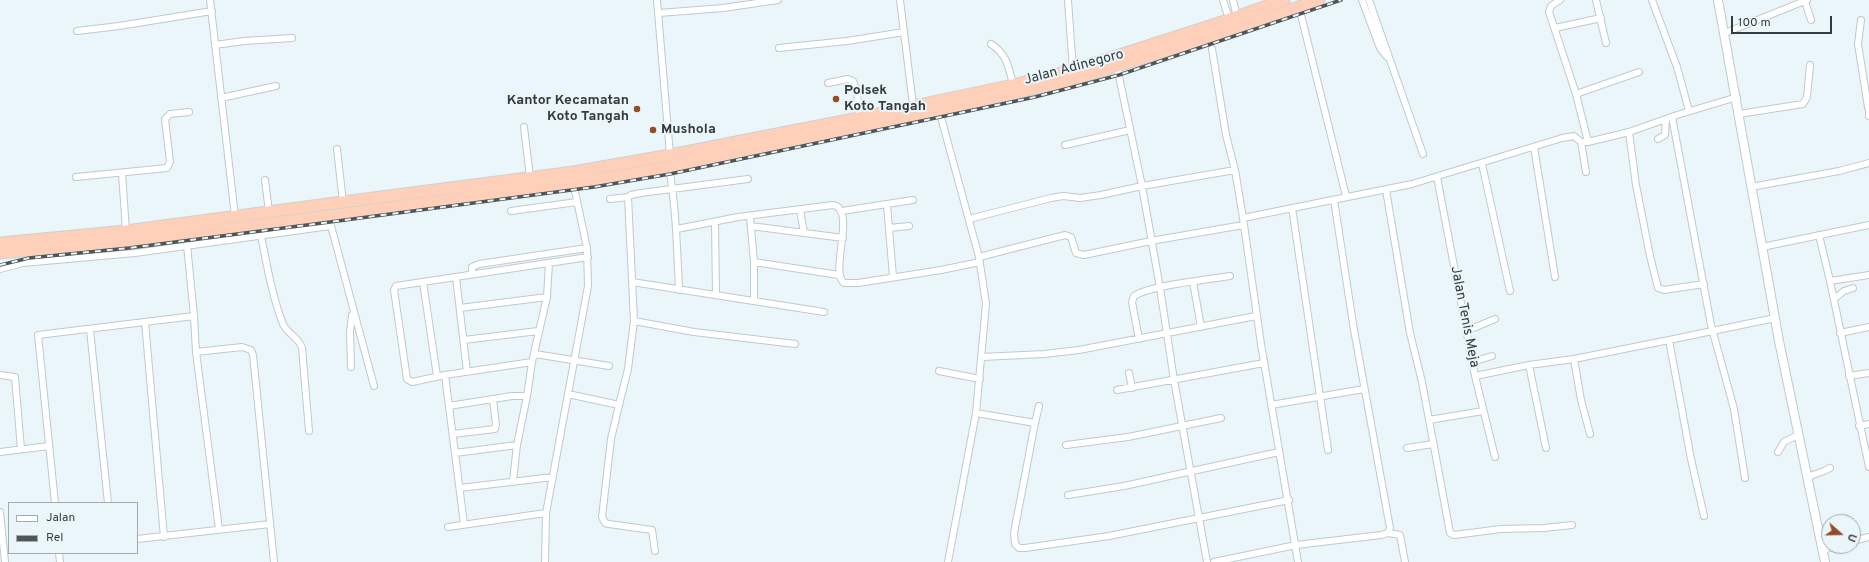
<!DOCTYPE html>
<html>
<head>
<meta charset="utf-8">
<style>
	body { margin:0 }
	#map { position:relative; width:1869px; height:562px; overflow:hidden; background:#eaf6f9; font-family:Overpass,sans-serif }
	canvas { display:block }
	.legend { position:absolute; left:8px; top:502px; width:130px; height:52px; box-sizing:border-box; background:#eaf6f9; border:1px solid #a2abad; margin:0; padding:5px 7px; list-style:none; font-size:12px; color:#363a3c }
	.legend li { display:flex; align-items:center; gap:8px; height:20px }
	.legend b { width:20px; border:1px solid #a2abad }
	.north { position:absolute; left:1821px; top:514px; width:40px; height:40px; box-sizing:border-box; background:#eaf6f9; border:1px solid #a2abad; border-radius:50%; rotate:110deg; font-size:11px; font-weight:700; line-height:16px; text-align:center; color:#363a3c }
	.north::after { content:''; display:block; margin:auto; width:14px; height:18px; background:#934d25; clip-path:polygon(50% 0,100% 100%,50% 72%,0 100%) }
	.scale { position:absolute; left:1731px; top:16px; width:101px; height:18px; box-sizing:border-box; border:2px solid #363a3c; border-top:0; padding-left:5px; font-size:12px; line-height:14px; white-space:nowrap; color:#363a3c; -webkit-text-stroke:3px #eaf6f9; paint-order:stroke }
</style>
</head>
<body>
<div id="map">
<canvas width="1869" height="562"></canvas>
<ul class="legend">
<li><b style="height:5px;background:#fff"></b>Jalan</li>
<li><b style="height:5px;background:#505557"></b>Rel</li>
</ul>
<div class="north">U</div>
<div class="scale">100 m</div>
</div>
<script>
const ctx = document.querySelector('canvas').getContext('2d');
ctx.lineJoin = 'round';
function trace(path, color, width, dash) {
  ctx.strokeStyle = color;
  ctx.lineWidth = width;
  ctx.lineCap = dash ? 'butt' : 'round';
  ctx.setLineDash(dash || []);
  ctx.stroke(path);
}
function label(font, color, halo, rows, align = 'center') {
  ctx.font = font + ' Overpass,sans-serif';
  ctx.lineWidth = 4;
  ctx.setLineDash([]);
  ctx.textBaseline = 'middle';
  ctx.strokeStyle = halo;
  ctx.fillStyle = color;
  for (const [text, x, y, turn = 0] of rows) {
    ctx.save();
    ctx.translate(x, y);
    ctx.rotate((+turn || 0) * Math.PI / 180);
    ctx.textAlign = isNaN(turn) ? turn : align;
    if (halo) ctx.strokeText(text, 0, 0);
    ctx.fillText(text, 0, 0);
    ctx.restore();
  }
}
const minor = new Path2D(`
	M210,0L235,216
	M657,0L670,155
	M900,0L913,105
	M1068,0L1073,70
	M1223,0L1229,19
	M1233,0L1237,17
	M1362,0L1380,48L1387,57
	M1369,0L1423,154
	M1560,0L1551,6L1549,12L1576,94L1588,142L1629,132L1677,115L1737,97
	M1596,0L1606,43
	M1652,0L1677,67L1689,111
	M1805,1L1811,20
	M1299,7L1346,196
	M659,13L723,8L778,0
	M1861,20L1858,44L1868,107
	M1555,28L1601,18
	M77,31L119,26L212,11
	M1725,33L1807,0
	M991,44C1007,54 1009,68 1013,85
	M215,45L244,41L292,38
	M779,48L847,41L904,32
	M1212,49L1226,135L1235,170L1243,218L1261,344L1298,562
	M1117,67L1142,186L1160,288L1174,380L1207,562
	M828,83L848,79L853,81L857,90L859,118
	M1576,94L1639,72
	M221,98L276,86
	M1869,104V116
	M939,110L979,257L986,304L976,413L948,562
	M1739,114L1803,104L1807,97L1810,65
	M1672,117L1711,325L1734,409L1745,478
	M524,127L530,177
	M1629,132L1636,185L1650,256L1658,288L1664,290L1704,284
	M1658,139L1665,135L1666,119
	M1581,142L1586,172
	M1065,145L1130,130
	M1534,147L1555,277
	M337,149L343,202
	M1482,164L1510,291
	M669,167C676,207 677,248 679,290
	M122,173L126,231
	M76,177L167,168L170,162L165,119L170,114L189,112
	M1437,177L1475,376L1495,457
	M265,180L269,212
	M1751,187L1839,171L1869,163
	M1386,190L1410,333L1422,382L1450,533L1454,535L1501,529L1544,528L1572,525
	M610,199L628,197
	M887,204L913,200
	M1292,208L1328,450
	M800,210L804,233
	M511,211L577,202
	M842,211L887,204L893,277
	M750,217L754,262V301
	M1243,218L1412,184L1562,138L1574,136L1581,142H1588
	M969,219L1051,198L1063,196L1080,198L1101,195L1142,186L1235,170
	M330,222L374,386
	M715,222L716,295
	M751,226L843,238
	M889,228L909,226
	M677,229L738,217L833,205C857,209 829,271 844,283H858L941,270L980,262
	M1819,235L1830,281L1869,467
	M261,236C267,265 272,296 283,324C287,334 299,337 302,348L309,431
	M187,245L194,316L196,352L219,529
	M1762,247L1869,225
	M979,257L1065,235L1071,237L1076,253L1084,255L1151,241L1243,225
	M754,262L839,275
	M0,269L23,263L135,253L330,226
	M472,274V267L479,264L587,248
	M456,277L467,372
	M1830,281L1869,275
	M423,282L437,376
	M632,282L824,312
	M1193,282L1201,327
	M1834,299L1844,291L1853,288
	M460,308L547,297
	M634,321L694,332L795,344
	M145,322L164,537
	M90,330L108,503
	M1466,331L1495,319
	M1840,333L1869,327
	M1139,339L1132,302L1134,296C1151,285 1207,280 1230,276
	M464,340L538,331
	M196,352L242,347L251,350L253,355L274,562
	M535,354L609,366
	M982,357L1044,354L1079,350L1256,316
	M1574,359L1669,340
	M1472,362L1492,356
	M1529,365L1546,448
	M351,367L350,332L352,315
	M939,371L980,379
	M1129,373L1132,388
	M0,375L15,377L21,449
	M445,375L412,382L407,379L394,290L396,286L588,257
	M1475,376L1529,365L1574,359L1581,400L1590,434
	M1849,376L1869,373
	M1117,390L1264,363
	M568,394L619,405L611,439L602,517L605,523L609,524L652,530L655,551
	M619,405L628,369L634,321L628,197L631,195L641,193L748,179
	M1271,405L1364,389
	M449,406L512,396H527
	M976,413L1035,423L1039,406
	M1429,420L1483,411
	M1035,423L1014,533L1015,544L1019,548H1025L1109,536L1289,500
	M1859,426L1869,424
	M453,434L495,429L496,425L493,399
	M1066,445L1128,437L1221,418
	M1407,448L1433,444
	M0,452L49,446
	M1778,452L1784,442L1798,435
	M455,453L517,445
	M1807,477L1824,471L1830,468
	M513,481L517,445L527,396L532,362L547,297L549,263
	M460,488L553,477
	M1068,495L1124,486L1279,452
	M55,503L38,335L194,316
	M0,512L5,562
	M1704,516L1691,459L1669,340L1775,318
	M464,524L445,375L532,362
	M448,527L546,513
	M1388,533L1400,535L1405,562
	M137,539L270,524
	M1853,541L1869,537
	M1822,550L1837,546
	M59,553L60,562
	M545,562L546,513L588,286L587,248L573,182
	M1214,562L1296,545L1381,535L1388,533L1390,528L1354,330L1334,200`);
const tertiary = new Path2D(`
	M1718,0L1779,341L1825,562`);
const trunk = new Path2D(`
	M0,243L126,231L343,202L574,172L670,155L859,118L1013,85L1073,70L1216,24L1284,0
	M0,253L125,242L329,216L601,179L669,167L939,110L1065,82L1221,34L1319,0`);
const rail = new Path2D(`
	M0,265L29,258L129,248L330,222L594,187L670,174L1035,97L1119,75L1341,0`);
const markers = [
	[836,99,4,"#934d25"],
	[637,109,4,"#934d25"],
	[653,130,4,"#934d25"]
];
const streetNames = [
	["Jalan Adinegoro",1074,68,-15],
	["Jalan Tenis Meja",1464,317,79]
];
const poiNames = [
	["Polsek",844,91],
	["Koto Tangah",844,107],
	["Kantor Kecamatan",629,101,"right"],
	["Koto Tangah",629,117,"right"],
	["Mushola",661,130]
];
trace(minor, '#bfcacd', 8);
trace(tertiary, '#bfcacd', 10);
trace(trunk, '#cfd0d0', 13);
trace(minor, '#fff', 6);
trace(tertiary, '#fff', 8);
trace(trunk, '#fed0ba', 11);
trace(rail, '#505557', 3.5);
trace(rail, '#eaf6f9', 2, [6]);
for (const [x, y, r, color] of markers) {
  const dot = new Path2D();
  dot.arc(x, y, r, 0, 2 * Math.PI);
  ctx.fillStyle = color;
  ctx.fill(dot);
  trace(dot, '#eaf6f9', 1.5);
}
label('14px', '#363a3c', '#eaf6f9', streetNames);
label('bold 14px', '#363a3c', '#eaf6f9', poiNames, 'left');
</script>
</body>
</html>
